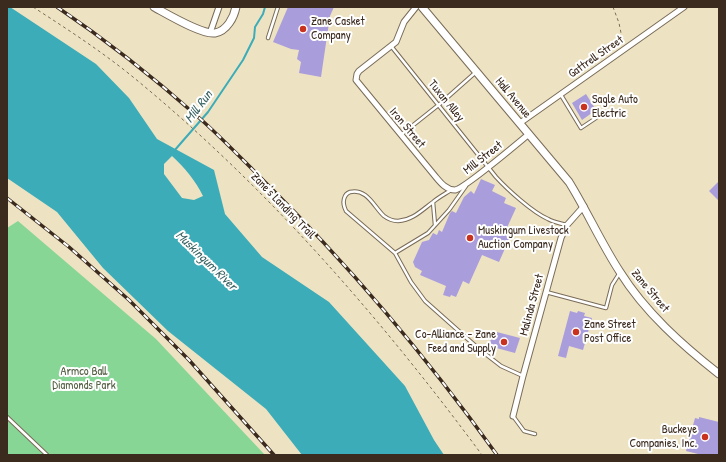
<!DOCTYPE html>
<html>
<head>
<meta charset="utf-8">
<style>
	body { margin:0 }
	#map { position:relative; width:726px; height:462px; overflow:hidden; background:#ede3c3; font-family:"Patrick Hand",sans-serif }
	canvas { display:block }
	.frame { position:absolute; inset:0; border:8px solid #3b2a1e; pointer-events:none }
</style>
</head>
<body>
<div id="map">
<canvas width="726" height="462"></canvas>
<div class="frame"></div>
</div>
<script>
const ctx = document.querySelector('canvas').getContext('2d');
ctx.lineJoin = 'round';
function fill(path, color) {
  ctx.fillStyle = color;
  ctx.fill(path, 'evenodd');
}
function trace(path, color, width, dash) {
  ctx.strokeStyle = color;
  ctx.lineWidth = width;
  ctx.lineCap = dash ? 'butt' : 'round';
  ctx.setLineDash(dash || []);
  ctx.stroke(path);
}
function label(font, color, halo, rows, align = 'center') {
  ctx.font = font + ' "Patrick Hand",sans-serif';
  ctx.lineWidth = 4;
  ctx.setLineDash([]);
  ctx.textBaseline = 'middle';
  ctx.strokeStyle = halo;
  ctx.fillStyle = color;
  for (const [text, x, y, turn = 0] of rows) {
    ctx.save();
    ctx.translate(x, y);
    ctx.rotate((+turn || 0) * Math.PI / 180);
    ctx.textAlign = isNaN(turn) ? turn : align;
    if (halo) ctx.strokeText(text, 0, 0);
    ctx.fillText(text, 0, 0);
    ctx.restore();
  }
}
const green = new Path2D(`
	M18,221L156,339L265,455H7V228Z`);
const water = new Path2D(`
	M7,7H10L96,64L129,98L157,139L214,170L225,214L262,257L329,302L405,386L434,440L444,455H302L266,409L168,331L103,268L57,212L7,178ZM172,156C184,167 196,181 203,196L194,200L182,198L164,174V164Z`);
const stream = new Path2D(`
	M174,151L208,112L243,60L254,38L255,27L263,14L265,7`);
const building = new Path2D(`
	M288,7H334L330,16L321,77L299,73L301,62L297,59L299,50L291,49L273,42Z
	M586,94L596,110L582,120L572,103Z
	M481,179L495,185L492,191L506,198L504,203L516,208L505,232L511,235L499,262L482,255L469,284L463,281L456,297L451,295L450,297L443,295L446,286L420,275L422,271L415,267L413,262L422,242L429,240L433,233L437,235L439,230L442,232L450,213L452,211L456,213L464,197L471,191L474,194Z
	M719,181V201L709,191Z
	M570,311L577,313L578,311L585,313L584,316L592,318L583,350L569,346L566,358L558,356Z
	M493,331L520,338L515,353L489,346Z
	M699,417L719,422V455H702L686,451L695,418L699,419Z`);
const path = new Path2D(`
	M33,7C67,29 101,51 133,77C266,186 380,317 482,455
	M613,7L619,23L623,43`);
const service = new Path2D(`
	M268,38L278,7
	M391,46L496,177C507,189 532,212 548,219C553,222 560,223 566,225
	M561,95L581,128L596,118
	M402,134L441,103L476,72
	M451,190C445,194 439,197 433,202C422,210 413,220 398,221C393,221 388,219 384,216C374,207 367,188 350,192C347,193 345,195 344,199C343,203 344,207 346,211L395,253L411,282L425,301L479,349L501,366L523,376
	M433,202L435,225
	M395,253L428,233L449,210L466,186
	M546,292L606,308L612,285L619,274
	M513,416L524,431L535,434
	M7,417L47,455`);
const minor = new Path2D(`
	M416,7L404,22L396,42L359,71L357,74L356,80L435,176C440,182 446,190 455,190C464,189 518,143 529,134
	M210,33L219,7
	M520,123L684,7
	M513,416L523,376L561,238L567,225L584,206`);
const secondary = new Path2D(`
	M154,7C167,14 202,35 215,33C227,31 234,17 236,7
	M422,7L569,182C587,211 601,243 620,272C645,312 682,345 719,374`);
const rail = new Path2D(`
	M57,7C106,40 153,77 197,116C219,135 240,157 261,178C347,263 426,356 497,455
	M7,198L69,247L129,300L189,360L274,455`);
const markers = [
	[303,29,4,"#c8321e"],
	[584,107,4,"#c8321e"],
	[470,238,4,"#c8321e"],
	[576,332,4,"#c8321e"],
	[504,342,4,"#c8321e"],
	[705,437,4,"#c8321e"]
];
const poiNames = [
	["Zane Casket",311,22],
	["Company",311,36],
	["Sagle Auto",592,100],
	["Electric",592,114],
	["Muskingum Livestock",478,231],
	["Auction Company",478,245],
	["Zane Street",584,325],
	["Post Office",584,339],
	["Co-Alliance - Zane",496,335,"right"],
	["Feed and Supply",496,349,"right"],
	["Buckeye",697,430,"right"],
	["Companies, Inc.",697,444,"right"]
];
const streetNames = [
	["Gattrell Street",596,57,-35],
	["Hall Avenue",513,98,50],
	["Tuxan Alley",446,101,51],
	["Iron Street",407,128,50],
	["Mill Street",483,158,-38],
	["Zane's Landing Trail",283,206,46],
	["Zane Street",650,291,50],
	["Malinda Street",532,305,-75]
];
const parkNames = [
	["Armco Ball",84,372],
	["Diamonds Park",84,386]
];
const waterNames = [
	["Mill Run",199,107,-53],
	["Muskingum River",206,261,44]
];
fill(green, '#87d695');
fill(water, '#3cacb8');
trace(stream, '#3cacb8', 2);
fill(building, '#aa9ddc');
trace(service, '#796b58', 4.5);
trace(minor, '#796b58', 7);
trace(secondary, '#796b58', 9);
trace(path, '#796b58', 1, [3, 3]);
trace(service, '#fff', 2.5);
trace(minor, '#fff', 5);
trace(secondary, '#fff', 7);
trace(rail, '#3b2a1e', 3.5);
trace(rail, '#fff', 2, [6]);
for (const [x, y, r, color] of markers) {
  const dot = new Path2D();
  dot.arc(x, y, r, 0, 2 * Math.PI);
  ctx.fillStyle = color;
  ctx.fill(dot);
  trace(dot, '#fff', 1.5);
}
label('12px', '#3b2a1e', '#fff', poiNames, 'left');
label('12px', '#3b2a1e', '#fff', streetNames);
label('12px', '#525e42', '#fff', parkNames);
label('italic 13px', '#3b6463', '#fff', waterNames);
</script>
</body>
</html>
